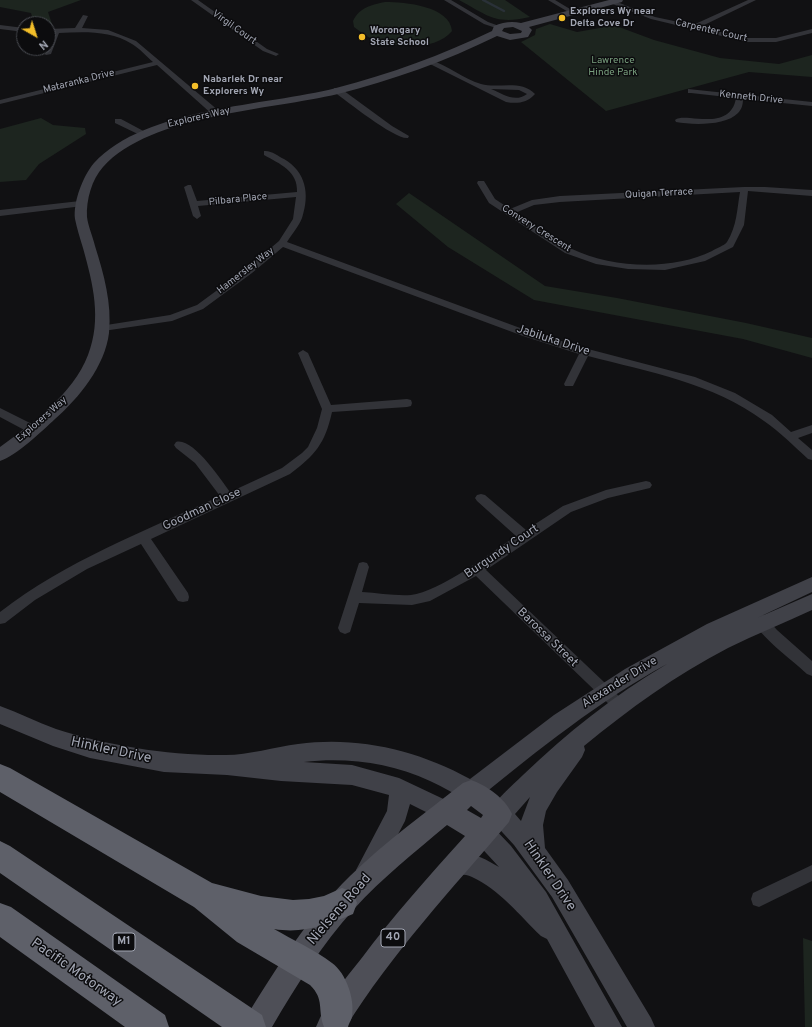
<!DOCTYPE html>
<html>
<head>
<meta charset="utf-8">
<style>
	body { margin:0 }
	#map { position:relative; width:812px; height:1027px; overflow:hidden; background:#111113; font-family:Overpass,sans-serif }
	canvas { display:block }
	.north { position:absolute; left:16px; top:16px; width:40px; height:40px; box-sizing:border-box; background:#0c0c0e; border:1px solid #484a50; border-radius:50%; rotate:141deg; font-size:11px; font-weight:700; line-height:16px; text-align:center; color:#a2a6b3 }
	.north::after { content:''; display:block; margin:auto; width:14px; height:18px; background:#f3be29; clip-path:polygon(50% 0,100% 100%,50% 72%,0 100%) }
</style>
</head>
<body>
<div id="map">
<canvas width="812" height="1027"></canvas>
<div class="north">N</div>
</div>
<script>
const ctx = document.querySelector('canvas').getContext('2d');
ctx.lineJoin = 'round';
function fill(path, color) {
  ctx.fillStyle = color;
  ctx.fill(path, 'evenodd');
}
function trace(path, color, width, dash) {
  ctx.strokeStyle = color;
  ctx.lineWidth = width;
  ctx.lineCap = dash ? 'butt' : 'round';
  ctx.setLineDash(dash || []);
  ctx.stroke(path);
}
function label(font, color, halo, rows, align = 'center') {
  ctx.font = font + ' Overpass,sans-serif';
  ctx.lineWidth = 3;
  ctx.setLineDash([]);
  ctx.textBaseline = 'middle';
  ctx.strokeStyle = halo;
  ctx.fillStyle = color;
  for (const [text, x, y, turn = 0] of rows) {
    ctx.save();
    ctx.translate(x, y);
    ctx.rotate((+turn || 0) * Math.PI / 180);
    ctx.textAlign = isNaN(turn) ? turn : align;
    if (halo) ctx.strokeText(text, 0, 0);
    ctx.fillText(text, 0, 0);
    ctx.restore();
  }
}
const green = new Path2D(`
	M0,0H81L48,12L53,27H48V24H34L31,13L0,7Z
	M459,0H505L530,17C495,25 489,16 459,0Z
	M385,2C405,2 450,6 452,31C437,50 399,48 378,41C369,39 361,32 354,27L353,21C360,7 371,5 385,2Z
	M550,24L577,32L611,26L619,27L654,40L720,58L779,64L812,55V77L749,72L606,111L521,42L535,35L536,29Z
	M41,118L53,125L85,128L86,134L39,164L26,180L0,182V129Z
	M409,193L545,286L617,298L746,323L812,338V358L743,339L534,300L448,247L396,204Z
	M803,938L812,941V1027H805Z`);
const stream = new Path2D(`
	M483,0L504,11`);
const street = new Path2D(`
	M191,0H198L267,49L279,54L276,56L263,51Z
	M444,0H451L488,22L502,27L499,29L484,24Z
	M548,0H555L575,12L570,13Z
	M612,0L655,17L693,25L748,0H756L700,27L747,38H776L812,29V33L776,42H747L651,19L610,3L609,2Z
	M83,15L88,16L82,28L108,30L136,41L219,111V115H213L157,65L0,104V100L153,62C146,56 139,48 132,44C110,30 83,32 59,33L51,54L46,55L45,54L52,33H48V29L75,28Z
	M0,25L24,28V32L0,29Z
	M430,60C448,65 463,79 481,84C498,89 521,79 535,94C527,103 517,104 506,102L428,63L427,62ZM491,89L519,90L527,94C515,103 503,94 491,89Z
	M334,88H340L392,126L409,136L408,138C395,140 347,101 334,92Z
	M688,89L812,102V106L743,99C743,104 742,109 738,113C726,126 692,125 676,122L675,120C679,117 685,118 690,118C710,120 732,122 736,98L691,93H688Z
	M115,119H121L149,134L148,136H142L115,123Z
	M264,151C271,150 278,156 284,159C306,172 310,194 302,218C299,226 292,234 287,242L531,332L588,349L695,377L735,393L772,415L791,432L812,425V433L798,438L812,450V460L808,459C794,446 780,432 764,421C713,383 649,372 588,356L573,386H565L564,384L579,354L523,336L283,247L252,273L203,309L172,321L103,331L100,330L98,328L100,326L170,315L197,305L246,269L279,241L293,219L296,197L198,206L201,216L197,219L193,216L184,187L188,185H191L197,201L297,192C298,171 280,164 264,155Z
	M478,181H484L495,199L510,209L532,200L560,196L744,187H765L812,190V196L748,191L744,225L733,247L705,261L665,270L628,269L596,264L565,253L489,203L477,183ZM740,192C737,209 737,226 727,242C724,246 716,248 712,251C672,271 612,268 572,249C554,241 532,223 515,213L534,205L560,202Z
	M80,201L83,202L84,204L83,206L0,216V210Z
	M303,350L308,353L331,405L407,399L411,400L412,403L411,406L407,407L332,412C325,444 315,455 290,474L151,539L188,593L189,597L188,601L183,602L178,601L141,544L87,569L35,600L5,623L0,624V612C66,561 145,531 220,496L195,463L176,448L174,445L176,442C193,437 221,480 230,492L282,468L302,453L308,447L317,428L322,409L298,353Z
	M0,408L38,427L40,430L38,433H30L0,417Z
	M646,481L650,482L652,485L650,488L608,498L571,512L486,570L624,701L626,705L624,709L619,711L614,709L476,576L430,601L412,605L359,603L350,632L345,634L340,632L338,628L359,563L363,562L367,563L369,567L362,592C378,593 395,596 411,595C439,592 492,552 516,536L477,501L475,498L477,495L481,494L485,495L526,530L563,506L606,490Z
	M757,612L762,613L777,630L812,661V676L807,674C790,658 761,638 750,617L752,613Z
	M812,865V881L759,907L753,905L751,899L753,893Z`);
const secondary = new Path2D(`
	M609,0H623L622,2L529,27L532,30L528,37L510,40L497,36C446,61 393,80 338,94C271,110 151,114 103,167C92,179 86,200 87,217C88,226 93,237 95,246C104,275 112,303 109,333C105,366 79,398 55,419C42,431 16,456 0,461V447C33,423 73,394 88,355C102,319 93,284 83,248C80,238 77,229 75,219C73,202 83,176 94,163C146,107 266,106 336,88C390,74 442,55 492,31L494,26C503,22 512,21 521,23ZM513,27L522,31L521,33L510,34L502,31L504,28Z
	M812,577V592L757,618L812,594V610C784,623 756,634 728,648C676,675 629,709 584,746L585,750L582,757L557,792L546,811L543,825L545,848L568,880L651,1018L655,1027H627L552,897L514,845L492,821L489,814C495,799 511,787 523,775C567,733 614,695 667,664C599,701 538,750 479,798L471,801C457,796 444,787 430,781C391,763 347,757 304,762L352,765L399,778L454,804L457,811L454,818L446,822L410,804L405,821L375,878L367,881L359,878L356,870L387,811L389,795L352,785L281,781L227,775L164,772L90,758L53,746L0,724V706C19,713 37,722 56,729C109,746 171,756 226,755C248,755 275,747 298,744C358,736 417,750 470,779L554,715L625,669L707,624ZM530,797L521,821L515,814Z
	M483,822L491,825L511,846L546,892L622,1027H595L547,939L541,936C520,916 499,889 472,877C464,873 457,876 448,872L445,864L448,856C467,848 483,858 499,867L475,841L472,833L475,825Z`);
const primary = new Path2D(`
	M471,780C486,785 506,799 512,814L509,822C452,889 392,953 346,1027H316C326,1002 344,980 361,959C393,916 429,876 465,836L447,825C415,852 382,878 354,909C322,944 296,986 272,1027H242L246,1017C277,967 308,917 350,876C385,842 425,813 463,783ZM471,806L483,815L481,818L467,810Z`);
const highway = new Path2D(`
	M0,764L10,768L212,883L261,896L293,900L309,899L324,896L342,888L353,892L357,903L353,914C327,925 303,934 274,929C293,940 315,950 332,963C346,973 355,999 352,1016C352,1019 349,1023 348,1027H324C317,1009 325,1000 310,985L237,942L194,907L0,792Z
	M0,841L10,846L262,1015L266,1027H222L0,873Z
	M0,903L11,907L165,1015L169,1027H125L0,937Z`);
const markers = [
	[562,18,4,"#f3be29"],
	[362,37,4,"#f3be29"],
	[195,86,4,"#f3be29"]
];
const farPoinames = [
	["Explorers Wy near",570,12],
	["Delta Cove Dr",570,24],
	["Worongary",370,31],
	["State School",370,43],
	["Nabarlek Dr near",203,80],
	["Explorers Wy",203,92]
];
const farStreetnames = [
	["Virgil Court",234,28,35],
	["Carpenter Court",711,31,13],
	["Mataranka Drive",79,82,-14],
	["Kenneth Drive",751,98,6],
	["Explorers Way",199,118,-13],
	["Quigan Terrace",659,194,-3],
	["Pilbara Place",238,200,-6],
	["Convery Crescent",536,229,32],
	["Hamersley Way",246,271,-38],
	["Explorers Way",42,420,-41]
];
const farParknames = [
	["Lawrence",613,61],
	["Hinde Park",613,73]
];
const shields = [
	[393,938,24],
	[124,942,22]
];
const shieldNames = [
	["40",393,938],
	["M1",124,942]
];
const streetNames = [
	["Jabiluka Drive",553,341,18],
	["Goodman Close",202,510,-25],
	["Burgundy Court",502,552,-34],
	["Barossa Street",547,638,44],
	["Alexander Drive",620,683,-32]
];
const nearStreetnames = [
	["Hinkler Drive",111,751,12],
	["Hinkler Drive",549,876,56],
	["Nielsens Road",340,910,-49],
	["Pacific Motorway",76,973,35]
];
fill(green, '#1d251f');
trace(stream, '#2a3138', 2.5);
fill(street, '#323338');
fill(secondary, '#404148');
fill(primary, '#4e4f57');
fill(highway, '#5e6069');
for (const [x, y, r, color] of markers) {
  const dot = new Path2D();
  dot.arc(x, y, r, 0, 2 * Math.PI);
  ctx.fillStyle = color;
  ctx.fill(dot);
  trace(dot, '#0c0c0e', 1.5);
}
label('bold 10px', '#a2a6b3', '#0c0c0e', farPoinames, 'left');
label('10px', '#a2a6b3', '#0c0c0e', farStreetnames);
label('10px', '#799f7e', '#0c0c0e', farParknames);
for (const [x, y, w] of shields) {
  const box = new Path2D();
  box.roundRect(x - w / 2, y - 9, w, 18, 3);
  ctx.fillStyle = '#0c0c0e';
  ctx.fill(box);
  trace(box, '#a2a6b3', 1);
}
label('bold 11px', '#a2a6b3', null, shieldNames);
label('12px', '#a2a6b3', '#0c0c0e', streetNames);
label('14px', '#a2a6b3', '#0c0c0e', nearStreetnames);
</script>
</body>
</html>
